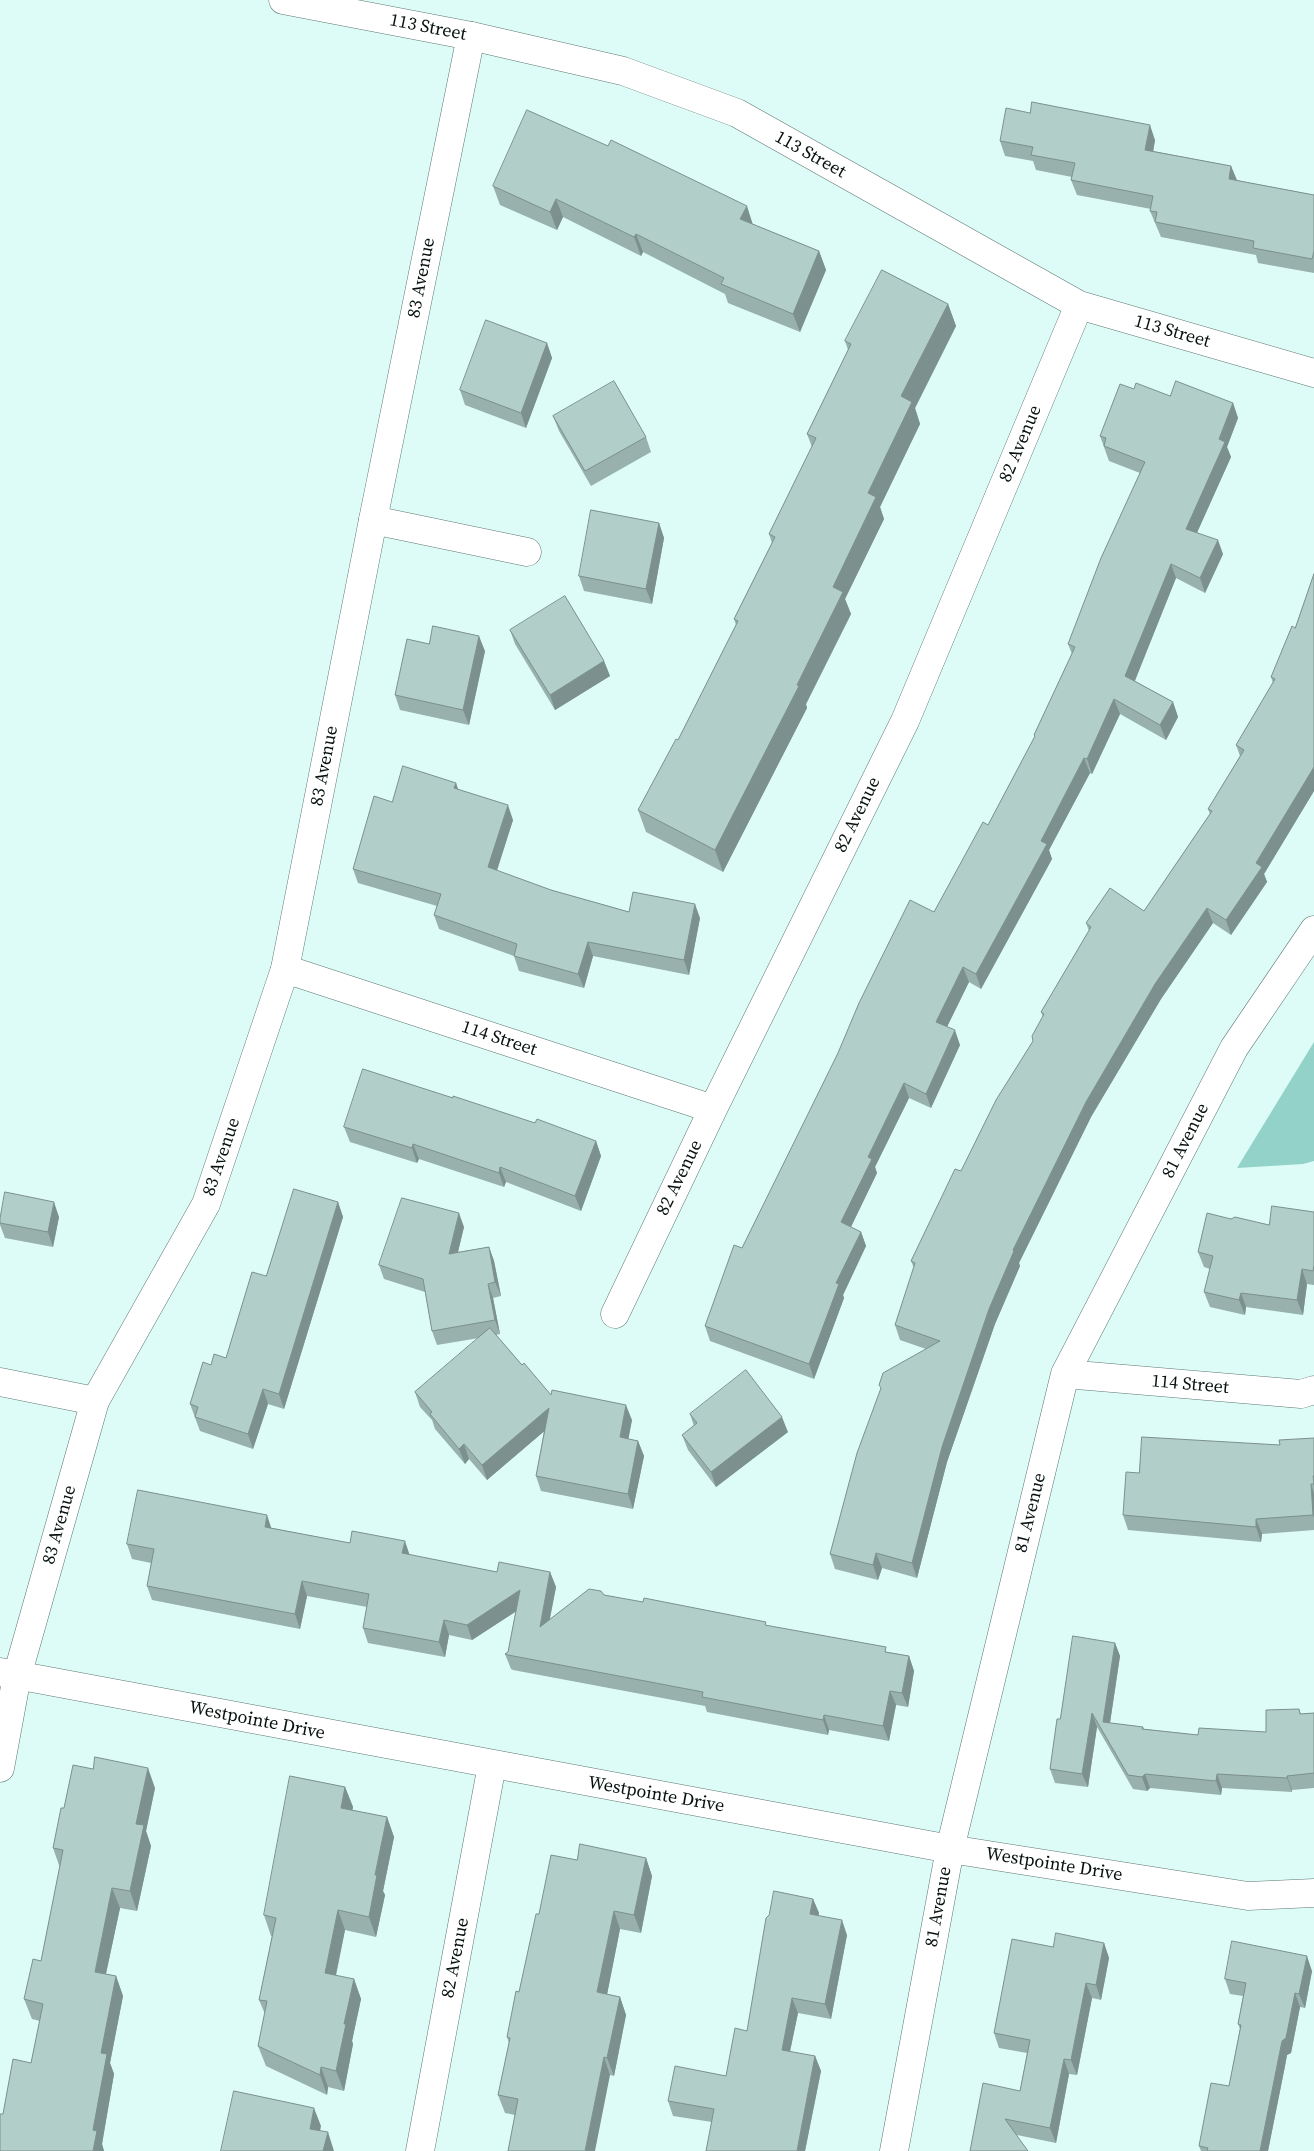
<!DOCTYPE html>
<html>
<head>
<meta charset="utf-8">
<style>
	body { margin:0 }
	canvas { display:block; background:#defcf7 }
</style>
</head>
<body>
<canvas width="1314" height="2151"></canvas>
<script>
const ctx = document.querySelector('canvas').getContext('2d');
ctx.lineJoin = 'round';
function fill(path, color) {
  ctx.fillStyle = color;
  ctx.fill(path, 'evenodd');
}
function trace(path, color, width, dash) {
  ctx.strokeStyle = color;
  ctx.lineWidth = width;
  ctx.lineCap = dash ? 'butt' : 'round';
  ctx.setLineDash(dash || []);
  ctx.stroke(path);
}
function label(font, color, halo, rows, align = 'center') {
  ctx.font = font + ' "Source Serif 4",serif';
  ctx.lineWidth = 4.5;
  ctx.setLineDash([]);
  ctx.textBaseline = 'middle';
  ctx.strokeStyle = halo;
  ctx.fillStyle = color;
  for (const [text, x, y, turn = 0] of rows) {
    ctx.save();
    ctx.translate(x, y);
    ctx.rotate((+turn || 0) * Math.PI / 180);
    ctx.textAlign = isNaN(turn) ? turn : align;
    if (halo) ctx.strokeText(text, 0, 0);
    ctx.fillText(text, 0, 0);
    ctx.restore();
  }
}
const green = new Path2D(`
	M1314,1042V1161L1303,1164L1237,1168Z`);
const street = new Path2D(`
	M471,36L623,71L737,113L1079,305L1314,373
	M373,520L527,552
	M285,969L713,1109
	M615,1314L713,1109L905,721L1079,305
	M1065,1374L1301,1394L1314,1390
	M0,1382L95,1401
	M0,1768L17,1676
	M420,2151L492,1765
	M894,2151L950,1849L1065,1374L1234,1048L1314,930`);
const secondary = new Path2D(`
	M0,1672L950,1849L1248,1896L1314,1893
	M17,1676L95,1401L206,1204L285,969L373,520L471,36L283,0`);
const wall = new Path2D(`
	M1155,140L1153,151L1231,166L1236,180L1314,195V273L1258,263L1256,255L1161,237L1150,211L1151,209L1077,195L1071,180L1072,177L1036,170L1033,161L1005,156L1000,141Z
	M493,186L753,224L819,251L826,270L800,332L728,303L725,294L643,252L641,256L563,217L557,230L500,205Z
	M948,304L956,326L915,408L920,424L880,507L884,519L845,599L851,614L806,704L807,708L723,872L646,832L638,810L678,740L736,625L734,619L772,543L769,534L812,447L807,434L848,350L845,341Z
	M547,343L552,358L526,428L465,405L460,390Z
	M1134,389L1170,396L1233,403L1238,418L1227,447L1231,457L1197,532L1223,554L1205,593L1176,578L1135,681L1173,702L1178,717L1166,740L1120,714L1092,774L1090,773L1049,850L1052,859L981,989L969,982L947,1027L960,1045L931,1108L909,1098L875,1167L877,1173L851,1227L861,1232L866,1246L843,1295L844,1298L814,1379L710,1341L705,1326L742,1248L934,912L988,825L1035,737L1034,735L1072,654L1068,644L1140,473L1109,461L1100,436Z
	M553,416L646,437L651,452L591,486L559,431Z
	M659,523L664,538L652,604L584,591L579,576Z
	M1314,574V791L1264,874L1267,882L1231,935L1213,923L1161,999L1091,1117L1019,1263L1020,1266L995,1324L947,1462L917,1578L882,1568L878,1580L835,1569L830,1554L926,1349L900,1340L895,1325L914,1268L911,1261L1033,1041L1043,1017L1041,1012L1089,931L1086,923L1144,911L1210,814L1208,809L1240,756L1236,745L1273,683L1271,677L1295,628Z
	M510,630L604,661L610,676L555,710L515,644Z
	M485,651L469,725L400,710L395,695Z
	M456,783L458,790L513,820L497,871L551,890L629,912L700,918L689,975L593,956L584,988L519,971L514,956L439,929L434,915L437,906L358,883L353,869L392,802Z
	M535,1123L596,1141L601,1156L581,1211L506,1182L504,1187L419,1159L417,1163L350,1142L344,1127Z
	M338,1202L343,1217L284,1409L268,1404L253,1449L200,1431L190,1404L211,1365L226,1358L266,1276Z
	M1314,1212V1285L1307,1284L1303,1315L1246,1307L1245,1315L1210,1307L1204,1292L1210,1269L1204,1267L1198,1252L1231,1219L1269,1225Z
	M59,1217L53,1247L5,1238L0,1225V1219Z
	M464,1227L458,1252L489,1247L494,1261L501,1296L493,1298L500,1334L496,1335L522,1365L551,1395L632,1420L628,1439L638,1441L644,1456L633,1509L541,1491L536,1476L544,1431L487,1480L469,1459L465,1464L435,1429L432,1420L420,1407L415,1392L479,1338L437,1345L432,1331L425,1292L384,1279L379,1265Z
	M690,1414L788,1432L716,1487L688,1450L682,1435L694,1426Z
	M1314,1438V1530L1262,1534L1261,1542L1128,1530L1123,1515L1139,1473Z
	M272,1528L497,1572H550L556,1587L550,1619L604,1595L767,1626L888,1652L909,1656L914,1671L908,1707L896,1705L889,1741L829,1730L828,1735L707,1712L705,1706L513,1670L511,1669L505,1654L508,1652L516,1611L472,1640L449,1635L445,1657L368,1643L363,1628L367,1607L307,1596L300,1629L152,1600L147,1586L151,1563L132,1559L127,1544Z
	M1115,1643L1120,1656L1110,1723L1143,1727L1144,1729L1198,1735L1266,1732L1299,1709L1301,1714L1314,1713V1788L1292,1790V1792L1222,1788L1221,1795L1150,1788L1147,1791L1133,1789L1097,1727L1088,1787L1055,1783L1050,1769L1060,1719Z
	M345,1787L353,1807L352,1810L387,1817L394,1837L383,1891L385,1895L376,1937L345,1930L336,1976L354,1979L361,1999L352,2041L353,2044L344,2091L328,2087L327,2095L266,2066L258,2046L265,2014L259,2000L272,1936H271L264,1915Z
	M155,1788L146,1831L151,1846L137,1911L120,1908L106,1974L116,1976L123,1996L110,2063L114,2074L102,2144L104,2151H0L3,2114L31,2063L40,2021L32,2019L24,1999L41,1961L60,1868L53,1848L64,1808Z
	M646,1858L652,1876L641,1933L620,1929L607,1994L620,1997L626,2015L614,2076L610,2075L515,2115L505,2113L498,2095L509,2043L507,2037L519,1992L539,1914L577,1860Z
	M813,1899L819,1913L818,1915L847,1935L831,2019L798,2013L790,2052L815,2056L821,2071L805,2151H706L712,2122L673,2116L668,2101L726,2076Z
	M1104,1943L1109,1958L1101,2000L1092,1998L1077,2075L1069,2074L1056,2143L1017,2135L970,2151L1020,2091L1027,2053L999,2048L994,2033Z
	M1312,1971L1305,2008L1300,2007L1291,2053L1287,2055L1285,2066L1268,2151H1201L1199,2146L1229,2086L1240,2029L1238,2024L1243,1996L1230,1994L1225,1979Z`);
const shadedWall = new Path2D(`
	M1150,125L1155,140L1151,165L1145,150Z
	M1231,166L1237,180L1229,179Z
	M556,199L563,217L557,230L550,212Z
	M747,206L753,225L740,219Z
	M636,234L643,252L641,256L634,237Z
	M819,251L826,270L800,332L793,314Z
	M948,304L956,326L915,408L920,424L880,507L884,519L845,599L851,614L806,704L807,708L723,872L715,850L833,587L868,493L901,396Z
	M547,343L552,358L526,428L521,413Z
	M1233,403L1238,418L1227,447L1231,457L1192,544L1186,529Z
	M659,523L664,538L652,604L646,589Z
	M1218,540L1223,554L1205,593L1200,578Z
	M1171,564L1176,578L1131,690L1125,676Z
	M479,636L485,651L469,725L463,710Z
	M604,661L610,676L555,710L550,695Z
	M1114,699L1120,714L1092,774L1087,759Z
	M1173,702L1178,717L1166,740L1160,725Z
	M1084,758L1090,773L1049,850L1052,859L981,989L976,974L1041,841Z
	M1314,767V791L1264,874L1267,882L1231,935L1226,920L1256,863Z
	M456,783L461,798L454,788Z
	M508,805L513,820L493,882L488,867Z
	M695,904L700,918L689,975L684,960Z
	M1207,908L1213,923L1161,999L1091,1117L1019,1263L1020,1266L995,1324L947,1462L917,1578L912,1563L942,1447L989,1309L1013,1250L1086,1102L1155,984Z
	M588,942L593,956L584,988L578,974Z
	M963,967L969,982L942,1037L936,1022Z
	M955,1030L960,1045L931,1108L926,1094Z
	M904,1083L909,1098L875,1167L877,1173L846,1237L841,1222L868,1157Z
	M596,1141L601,1156L581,1211L575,1196Z
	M413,1144L419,1159L417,1163L412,1148Z
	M500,1167L506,1182L504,1187L499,1173Z
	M54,1202L59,1217L53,1247L48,1232Z
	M338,1202L343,1217L284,1409L279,1394Z
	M459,1213L464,1227L454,1268L449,1254Z
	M861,1232L866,1246L843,1295L844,1298L814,1379L809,1364L836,1283Z
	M489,1247L494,1261L501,1296L495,1282Z
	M1302,1269L1307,1284L1303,1315L1297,1300Z
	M488,1284L493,1298L500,1334L495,1320Z
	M1241,1293L1246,1307L1245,1315L1239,1300Z
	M263,1389L268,1404L253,1449L248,1434Z
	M626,1405L632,1420L626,1452L620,1437Z
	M549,1408L554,1423L487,1480L482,1465Z
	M782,1417L788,1432L716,1487L711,1472Z
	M638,1441L644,1456L633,1509L628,1494Z
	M464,1444L469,1459L465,1464L459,1449Z
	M1311,1484L1314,1494V1518L1313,1515Z
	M267,1515L272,1530L265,1527Z
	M1256,1519L1262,1534L1261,1542L1256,1527Z
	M405,1541L410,1556L402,1553Z
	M876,1553L882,1568L878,1580L873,1565Z
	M550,1572L556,1587L545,1642L540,1627Z
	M302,1581L307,1596L300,1629L295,1614Z
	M520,1590L526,1605L472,1640L467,1625Z
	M444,1620L449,1635L445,1657L439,1642Z
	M1115,1643L1120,1656L1108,1736L1103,1722Z
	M909,1656L914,1671L908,1707L902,1693Z
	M890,1691L896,1705L889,1741L883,1726Z
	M1092,1713L1097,1727L1088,1787L1082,1774Z
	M824,1715L829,1730L828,1735L823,1720Z
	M148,1768L155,1788L146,1831L151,1846L137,1911L130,1891L136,1824Z
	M1145,1774L1150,1788L1147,1791L1142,1777Z
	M1217,1774L1222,1788L1221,1795L1216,1781Z
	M1287,1776L1292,1790V1792L1287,1778Z
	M345,1787L353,1807L349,1828L341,1808Z
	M387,1817L394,1837L383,1891L385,1895L376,1937L369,1917L375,1875Z
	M646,1858L652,1876L641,1933L634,1915Z
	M112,1888L120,1908L102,1992L95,1972Z
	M813,1899L819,1913L816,1929L810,1914Z
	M338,1910L345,1930L332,1993L325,1973Z
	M614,1911L620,1929L604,2010L597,1992Z
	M842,1920L847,1935L831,2019L825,2004Z
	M1104,1943L1109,1958L1101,2000L1096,1985Z
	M1307,1956L1312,1971L1305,2008L1299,1994Z
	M116,1976L123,1996L110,2063L114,2074L102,2144L104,2151H93V2130L101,2053Z
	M354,1979L361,1999L352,2041L353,2044L344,2091L336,2071L344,2024Z
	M1086,1983L1092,1998L1077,2075L1071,2060Z
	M1295,1993L1300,2007L1291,2053L1287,2055L1285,2066L1268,2151H1260L1280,2051Z
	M620,1997L626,2015L614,2076L607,2058Z
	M792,1998L798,2013L787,2065L782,2050Z
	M815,2056L821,2071L805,2151H797Z
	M604,2057L610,2075L595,2151H585Z
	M1064,2059L1069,2074L1056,2143L1050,2128Z
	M321,2067L328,2087L327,2095L320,2075Z
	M314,2108L321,2126L317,2147L310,2129Z
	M328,2132L334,2151H323Z`);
const building = new Path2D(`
	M1032,102L1150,125L1145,150L1231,166L1229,179L1314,195V251L1312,259L1253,248L1254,241L1155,222L1157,212L1150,211L1153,196L1071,180L1075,163L1031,155L1033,147L1000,141L1006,108L1030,113Z
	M527,110L608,146L611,140L747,206L740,219L819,251L793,314L721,284L724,278L636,234L634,237L556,199L550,212L493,186Z
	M882,270L948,304L901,396L912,402L868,493L876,497L833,587L843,592L797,685L799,686L715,850L638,810L676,739L678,740L738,621L734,619L775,537L769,534L816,438L807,434L851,344L845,341Z
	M486,320L547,343L521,413L460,390Z
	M614,381L646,437L585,471L553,416Z
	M1176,381L1233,403L1219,439L1225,442L1186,529L1218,540L1200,578L1171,564L1125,676L1173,702L1160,725L1114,699L1087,759L1084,758L1041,841L1047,844L976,974L963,967L936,1022L955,1030L926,1094L904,1083L868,1157L872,1159L841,1222L861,1232L836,1283L839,1284L809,1364L705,1326L734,1245L742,1248L838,1053L859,1003L910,900L934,912L983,822L988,825L1035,736L1034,735L1075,647L1068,644L1101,558L1145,462L1104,446L1106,438L1100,436L1120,384L1134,389L1136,383L1170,396Z
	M591,510L659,523L646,589L579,576Z
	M1314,574V767L1256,863L1262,867L1226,920L1207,908L1155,984L1086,1102L1013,1250L1014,1251L989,1309L942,1447L912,1563L876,1553L873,1565L830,1554L857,1453L881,1388L879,1385L883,1373L940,1341L895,1325L915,1263L911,1261L955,1169L961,1171L996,1100L1033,1041L1032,1036L1044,1014L1041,1012L1091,927L1086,923L1110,888L1144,911L1212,811L1208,809L1244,750L1236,745L1275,679L1271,677L1292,626L1295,628Z
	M565,596L604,661L550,695L510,630Z
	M433,626L479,636L463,710L395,695L407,639L429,644Z
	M403,766L456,783L454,788L508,805L488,867L551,890L629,912L633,892L695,904L684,960L588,942L578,974L514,956L517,944L434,915L441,894L353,869L374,796L392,802Z
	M363,1069L453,1098V1096L535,1123L537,1119L596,1141L575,1196L500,1167L499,1173L413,1144L412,1148L344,1127Z
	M294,1189L338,1202L279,1394L263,1389L248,1434L195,1417L198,1407L190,1404L203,1362L211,1365L214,1354L226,1358L252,1272L266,1276Z
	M5,1192L54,1202L48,1232L0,1223V1219Z
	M402,1198L459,1213L449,1254L489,1247L495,1282L488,1284L495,1320L432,1331L423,1279L379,1265Z
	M1272,1206L1314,1212V1265L1313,1271L1302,1269L1297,1300L1241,1293L1239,1300L1204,1292L1213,1256L1198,1252L1207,1213L1231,1219L1235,1217L1269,1225Z
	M490,1328L522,1365L524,1363L551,1395L552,1390L626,1405L620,1437L638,1441L628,1494L536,1476L549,1408L482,1465L464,1444L459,1449L430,1414L432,1412L415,1392Z
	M746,1370L782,1417L711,1472L682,1435L697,1423L690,1414Z
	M1142,1437L1280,1445L1279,1440L1314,1438V1476H1313L1314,1484H1311L1313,1515L1256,1519V1527L1123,1515L1126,1472L1139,1473Z
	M138,1490L267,1515L265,1527L350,1543L352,1531L405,1541L402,1553L497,1572L499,1562L550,1572L540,1627L589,1589L601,1591L604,1595L643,1602L644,1598L766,1622L765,1625L886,1647L885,1652L909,1656L902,1693L890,1691L883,1726L824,1715L823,1720L702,1697L703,1692L508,1655L505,1654L508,1652L520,1590L467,1625L444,1620L439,1642L363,1628L369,1594L302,1581L295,1614L147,1586L154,1549L127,1544Z
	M1073,1636L1115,1643L1103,1722L1143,1727L1142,1729L1198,1735L1199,1728L1266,1732V1710L1299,1709L1300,1714L1314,1713V1773L1287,1776V1778L1217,1774L1216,1781L1145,1774L1142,1777L1128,1775L1092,1713L1082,1774L1050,1769L1057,1719H1060Z
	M95,1757L148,1768L136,1824L144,1825L130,1891L112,1888L95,1972L116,1976L101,2053L107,2054L93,2130L97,2131L93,2151H0V2114H3L13,2059L31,2063L43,2004L24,1999L33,1959L41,1961L63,1850L53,1848L61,1808H64L73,1765L93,1769Z
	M290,1776L345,1787L341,1808L387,1817L375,1875H377L369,1917L338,1910L325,1973L354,1979L344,2024H346L336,2071L321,2067L320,2075L258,2046L267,2001L259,2000L276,1918L264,1915Z
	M580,1844L646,1858L634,1915L614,1911L597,1992L620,1997L607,2058L604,2057L585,2151H508L518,2099L498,2095L510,2038L507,2037L516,1991L519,1992L536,1914H539L551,1855L577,1860Z
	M774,1891L813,1899L810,1914L842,1920L825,2004L792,1998L782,2050L815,2056L797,2151H706L714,2109L668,2101L675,2066L726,2076L735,2028L747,2031L766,1918L769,1915Z
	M1056,1933L1104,1943L1096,1985L1086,1983L1071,2060L1064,2059L1050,2128L1005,2119L1028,2151H970L983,2083L1020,2091L1030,2040L994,2033L1012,1939L1053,1947Z
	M1232,1941L1307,1956L1299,1994L1295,1993L1286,2038L1282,2041L1260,2151H1207L1208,2148L1199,2146L1211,2083L1229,2086L1241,2025L1238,2024L1246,1983L1225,1979Z
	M234,2091L314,2108L310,2129L328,2132L323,2151H221Z`);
const streetNames = [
	["113 Street",428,28,11],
	["113 Street",810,155,29],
	["83 Avenue",422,278,-79],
	["113 Street",1172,332,16],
	["82 Avenue",1021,444,-67],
	["83 Avenue",325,766,-79],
	["82 Avenue",858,815,-64],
	["114 Street",499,1039,18],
	["81 Avenue",1186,1141,-63],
	["83 Avenue",222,1157,-71],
	["82 Avenue",680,1178,-64],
	["114 Street",1190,1385,5],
	["81 Avenue",1031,1513,-76],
	["83 Avenue",60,1525,-74],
	["Westpointe Drive",257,1721,11],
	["Westpointe Drive",656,1795,10],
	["Westpointe Drive",1054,1865,9],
	["81 Avenue",939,1907,-80],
	["82 Avenue",456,1958,-79]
];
fill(green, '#93d2c8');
trace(street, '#5e7874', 29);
trace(secondary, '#5e7874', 29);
trace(street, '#fff', 28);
trace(secondary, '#fff', 28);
fill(wall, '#98b1ad');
fill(shadedWall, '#7c908d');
fill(building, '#b1cec9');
trace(building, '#7c908d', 1);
label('18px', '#071110', '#fff', streetNames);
</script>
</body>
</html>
